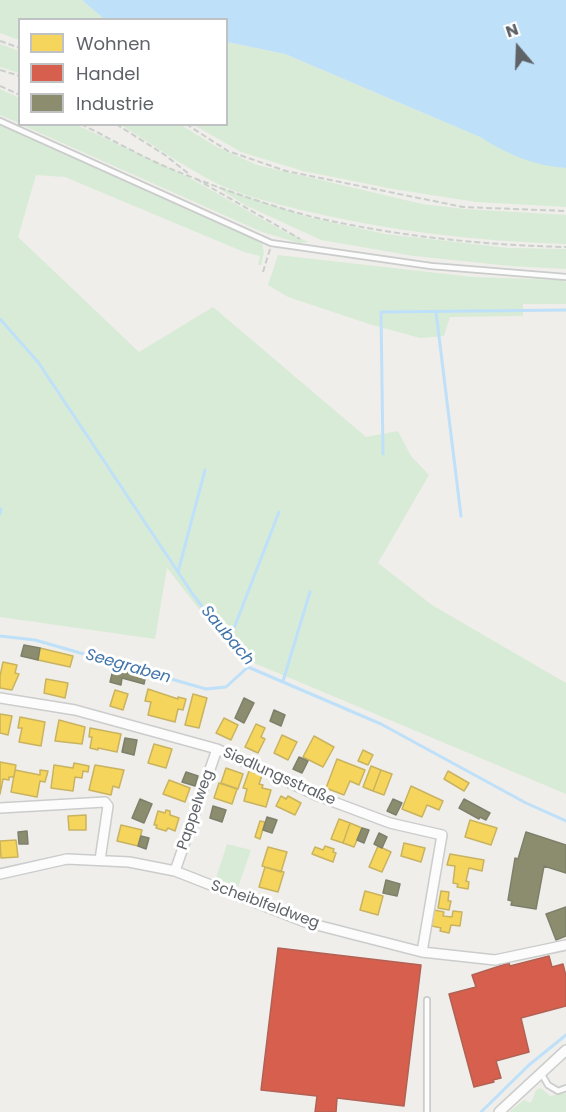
<!DOCTYPE html>
<html>
<head>
<meta charset="utf-8">
<style>
	body { margin:0 }
	#map { position:relative; width:566px; height:1112px; overflow:hidden; background:#efeeea; font-family:Poppins,sans-serif }
	canvas { display:block }
	.legend { position:absolute; left:18px; top:18px; width:210px; height:108px; box-sizing:border-box; background:#fff; border:2px solid #bfc1c3; margin:0; padding:8px 10px; list-style:none; font-size:18px; color:#5f6368 }
	.legend li { display:flex; align-items:center; gap:12px; height:30px }
	.legend b { width:30px; border:2px solid #bfc1c3 }
	.north { position:absolute; left:488px; top:18px; width:60px; height:60px; -webkit-text-stroke:4px #fff; paint-order:stroke; rotate:341deg; font-size:16px; font-weight:700; line-height:24px; text-align:center; color:#5f6368 }
	.north::after { content:''; display:block; margin:auto; width:21px; height:27px; background:#5f6368; clip-path:polygon(50% 0,100% 100%,50% 72%,0 100%) }
</style>
</head>
<body>
<div id="map">
<canvas width="566" height="1112"></canvas>
<ul class="legend">
<li><b style="height:16px;background:#f6d55c"></b>Wohnen</li>
<li><b style="height:16px;background:#d6604d"></b>Handel</li>
<li><b style="height:16px;background:#8c8c6e"></b>Industrie</li>
</ul>
<div class="north">N</div>
</div>
<script>
const ctx = document.querySelector('canvas').getContext('2d');
ctx.lineJoin = 'round';
function fill(path, color) {
  ctx.fillStyle = color;
  ctx.fill(path, 'evenodd');
}
function trace(path, color, width, dash) {
  ctx.strokeStyle = color;
  ctx.lineWidth = width;
  ctx.lineCap = dash ? 'butt' : 'round';
  ctx.setLineDash(dash || []);
  ctx.stroke(path);
}
function label(font, color, halo, rows, align = 'center') {
  ctx.font = font + ' Poppins,sans-serif';
  ctx.lineWidth = 6;
  ctx.setLineDash([]);
  ctx.textBaseline = 'middle';
  ctx.strokeStyle = halo;
  ctx.fillStyle = color;
  for (const [text, x, y, turn = 0] of rows) {
    ctx.save();
    ctx.translate(x, y);
    ctx.rotate((+turn || 0) * Math.PI / 180);
    ctx.textAlign = isNaN(turn) ? turn : align;
    if (halo) ctx.strokeText(text, 0, 0);
    ctx.fillText(text, 0, 0);
    ctx.restore();
  }
}
const green = new Path2D(`
	M0,0H82L104,19L20,20L19,40L0,33Z
	M227,42L285,54L480,137C508,154 533,164 566,168V207L476,202L393,189L303,171L241,152L194,125L226,124Z
	M0,44L19,51V73L0,67Z
	M0,89L19,98V123L0,115Z
	M0,124L262,242L264,253L261,265H258L260,256L244,252L65,177L36,175L18,237L139,352L213,307L366,437L398,431L411,456L429,475L378,563L432,605L566,683V794L247,660L245,668L167,568L155,639L0,617Z
	M22,125H77L188,177L285,232L309,242L299,243L262,232Z
	M121,125H181L217,147L257,165L422,204L465,209L566,215V244C476,241 388,231 301,210C273,203 244,196 218,184C185,167 153,145 121,125Z
	M215,186L308,217L385,234L509,248L566,249V269L510,266L414,256L321,240L245,205Z
	M278,255L473,277L562,280L566,282V304H523V316L450,317L444,336L420,338L369,324L288,297L268,285Z
	M227,844L251,850L238,887L216,878Z
	M541,1088L550,1096L566,1093V1112H509L524,1100L531,1103L536,1090Z`);
const water = new Path2D(`
	M82,0H566V168C534,166 507,154 480,137L285,54L227,42L226,20L104,19Z`);
const homes = new Path2D(`
	M40,648L73,656L70,667L38,660Z
	M3,662L17,665L15,673L19,674L12,690L0,688V676Z
	M46,679L68,683L65,698L44,693Z
	M148,689L178,699V697L186,699L183,710L178,709L175,722L148,715L151,702L145,701Z
	M115,690L128,694L123,710L110,706Z
	M193,694L207,698L199,728L185,725Z
	M0,714L12,716L8,735L0,733Z
	M20,717L45,722L41,746L19,742L22,728H18Z
	M224,718L238,725L231,740L216,733Z
	M59,720L85,727L82,744L55,741Z
	M256,724L265,728L261,737L265,739L258,753L245,747Z
	M90,728L121,734L117,752L98,748V750L90,748L92,737H89Z
	M282,735L297,742L288,760L274,753Z
	M314,736L334,747L323,767L303,757Z
	M154,744L172,749L166,768L148,763Z
	M363,750L373,755L368,765L358,761Z
	M337,759L365,770L359,785L350,781L344,795L326,788Z
	M0,762L16,765L14,777H9V780L3,779L0,794Z
	M74,763L89,766L88,772L83,771L82,778L75,777L73,791L51,788L54,765L73,768Z
	M95,765L124,770L119,788L113,786L111,795L89,790Z
	M371,766L381,770L373,791L363,787Z
	M226,768L243,774L238,789L221,783Z
	M15,770L40,775V770L48,771L45,782L40,781L37,797L11,792Z
	M381,770L392,774L384,795L373,791Z
	M249,771L262,775L259,784L263,785L262,788L271,790L266,807L244,801L247,789L243,788Z
	M448,771L469,783L464,791L444,779Z
	M169,780L190,788L185,802L163,794Z
	M219,783L237,789L232,804L214,798Z
	M411,786L443,801L439,810L427,805L422,817L402,809Z
	M281,796L286,799L288,796L301,803L295,815L276,806Z
	M166,810L170,811V815L179,818L175,831L168,828L166,831L156,828L157,825H154L158,811L165,813Z
	M86,815V830H69L68,816Z
	M339,819L350,823L343,843L331,839Z
	M470,820L497,828L491,845L465,837Z
	M260,821L265,822L260,839L255,837Z
	M350,823L362,828L354,847L343,843Z
	M121,825L142,830L138,846L117,841Z
	M16,840L18,857L1,858L0,841Z
	M404,843L425,848L421,862L401,856Z
	M325,846L334,849L333,852L336,853L333,862L312,854L315,847L323,850Z
	M378,846L391,852L382,872L369,867Z
	M268,847L287,852L281,872L262,866Z
	M450,854L484,860L482,871L469,868L466,881L469,882L468,889L457,887L458,884L453,883L455,866L447,865Z
	M265,867L284,872L278,892L259,887Z
	M365,891L383,896L378,915L360,910Z
	M441,891L449,892L448,901H451L449,910L438,908Z
	M434,910L444,912L443,916L452,917L453,911L462,912L460,926L451,925L449,933L440,931L441,928L432,926Z`);
const shops = new Path2D(`
	M278,948L421,965L404,1106L337,1098L336,1112H315L317,1096L261,1090Z
	M549,956L552,967L563,964L566,976V1006L521,1018L529,1052L496,1061L501,1078L493,1080L494,1082L474,1087L449,994L476,987L472,975L509,963L510,966Z`);
const industry = new Path2D(`
	M24,645L40,648L38,660L21,656Z
	M114,666L146,674L144,684L122,678L121,685L110,682Z
	M244,698L254,703L244,723L235,718Z
	M274,710L285,715L281,726L270,721Z
	M125,738L137,740L134,755L122,752Z
	M299,757L308,761L302,773L293,769Z
	M186,772L198,776L195,786L182,782Z
	M140,799L152,804L144,823L132,818Z
	M393,799L402,803L396,815L387,811Z
	M464,799L490,813L486,820L480,817L479,819L459,808Z
	M213,806L226,810L222,822L210,818Z
	M267,817L277,820L272,833L263,830Z
	M362,828L369,830L364,843L357,840Z
	M27,831L28,844H19L18,832Z
	M526,832L566,845V873L544,866L536,909L511,905L512,901L508,900L515,858L518,859Z
	M379,833L387,837L382,848L374,844Z
	M141,836L149,838L146,849L138,846Z
	M386,880L400,884L397,896L383,893Z
	M566,907V936L556,940L546,914Z`);
const stream = new Path2D(`
	M436,312L461,516
	M0,319L38,362L194,596L248,667L381,724L526,803L566,821
	M383,454L381,312L566,310
	M0,514L1,509
	M178,572L205,470
	M0,636L35,640L206,689L226,687L248,667
	M229,641L279,512
	M283,681L310,592
	M481,1112L529,1065L566,1035`);
const path = new Path2D(`
	M0,41L20,48
	M0,70L20,76
	M0,86L20,95
	M81,124C111,139 140,156 171,169C216,187 266,205 313,217C396,236 481,245 566,247
	M116,124L165,155L189,174
	M186,124L228,151L286,171L463,207L566,211
	M196,179L300,239
	M263,272L270,249`);
const service = new Path2D(`
	M0,121L271,243L431,266L566,277
	M427,1000V1112
	M541,1073L548,1085L558,1091L566,1088`);
const minor = new Path2D(`
	M0,698L75,710L217,749L318,796L390,823L442,835L422,952
	M0,808L105,802L108,806L100,860
	M175,871L217,749
	M0,874L67,859L129,862L175,871L305,922L422,952L495,960L566,945
	M499,1112L566,1050`);
const streetNames = [
	["Siedlungsstraße",279,777,24],
	["Pappelweg",196,810,-71],
	["Scheiblfeldweg",265,905,20]
];
const waterNames = [
	["Saubach",227,636,50],
	["Seegraben",128,667,16]
];
fill(green, '#d8ebd6');
fill(water, '#bfe0f9');
fill(homes, '#f6d55c');
trace(homes, '#c9b360', 1.5);
fill(shops, '#d6604d');
trace(shops, '#b26155', 1.5);
fill(industry, '#8c8c6e');
trace(industry, '#7e806c', 1.5);
trace(stream, '#bfe0f9', 3);
trace(service, '#cbcccc', 8);
trace(minor, '#cbcccc', 12);
trace(path, '#cacfcc', 2, [6, 3]);
trace(service, '#fdfcfc', 4.5);
trace(minor, '#fdfcfc', 9);
label('15px', '#5f6368', '#fff', streetNames);
label('italic 16px', '#4174aa', '#fff', waterNames);
</script>
</body>
</html>
